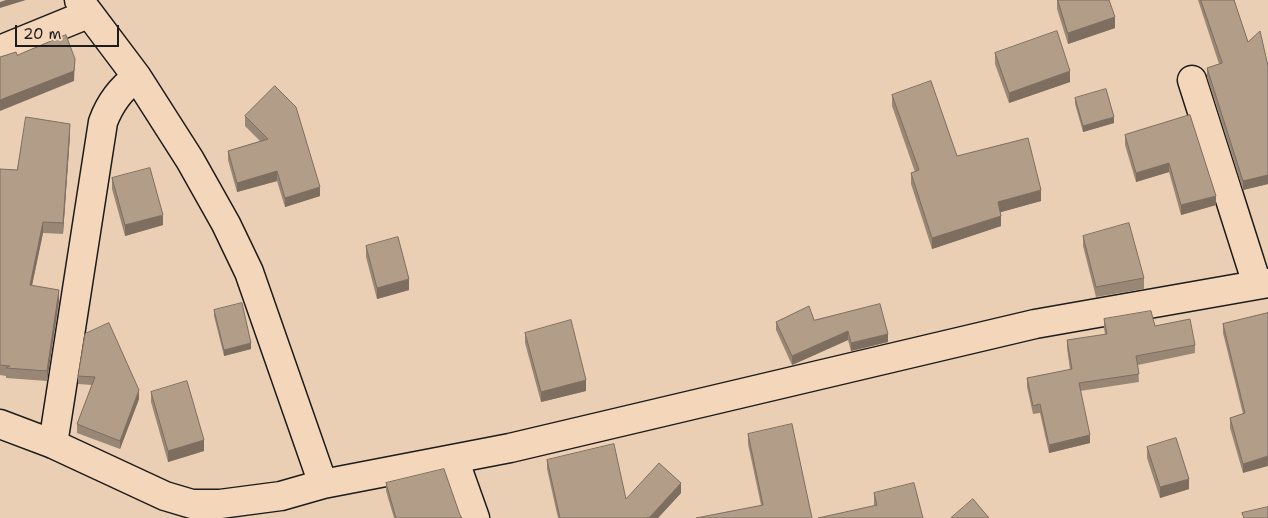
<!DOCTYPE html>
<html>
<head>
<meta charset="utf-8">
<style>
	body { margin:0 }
	#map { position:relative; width:1268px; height:518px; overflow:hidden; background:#ebcfb4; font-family:"Shantell Sans",sans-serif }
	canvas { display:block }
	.scale { position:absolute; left:15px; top:25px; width:104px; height:22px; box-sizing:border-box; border:2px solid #1c1c1c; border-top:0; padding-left:6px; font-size:15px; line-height:18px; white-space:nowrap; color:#1c1c1c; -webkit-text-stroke:4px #f4d6ba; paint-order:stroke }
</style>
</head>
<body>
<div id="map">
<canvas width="1268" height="518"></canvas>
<div class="scale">20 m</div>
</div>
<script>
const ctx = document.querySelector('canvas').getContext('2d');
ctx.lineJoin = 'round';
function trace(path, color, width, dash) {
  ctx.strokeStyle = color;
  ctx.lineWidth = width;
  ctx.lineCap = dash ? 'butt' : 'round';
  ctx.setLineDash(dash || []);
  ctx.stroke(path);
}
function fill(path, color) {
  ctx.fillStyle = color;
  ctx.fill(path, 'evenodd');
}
const minor = new Path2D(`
	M79,0L137,77L190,160L226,224L249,272L323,484
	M0,50L88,14
	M1192,80L1257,284
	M0,424L53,444L165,496L192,504H220L281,496L323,484L510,448L1035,324L1268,283
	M53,444L103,122C110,103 120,89 137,77
	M454,459L475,518`);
const wall = new Path2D(`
	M1057,0H1109L1115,28L1068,44L1057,9Z
	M1198,0H1234L1248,42L1268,66V184L1243,190L1207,77V68L1219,64Z
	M995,53L1070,82L1009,103L995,64Z
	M275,86L320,196L285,207L277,181L237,192L228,160V151L260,141L245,126V116Z
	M892,95L957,156L1041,201L1000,212L1001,226L932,249L911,184V173L915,172L892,106Z
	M1075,98L1114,123L1083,132L1075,104Z
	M1190,115L1216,205L1181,215L1169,172L1136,182L1125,145V135Z
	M70,135L63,234L43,233L32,285L59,301L47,381L6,378V376L0,375V169L17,170Z
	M112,178L163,225L125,236L112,189Z
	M1083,236L1144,278V289L1096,297L1083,246Z
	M366,246L409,290L377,299L366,257Z
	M214,310L251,349L224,356L214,316Z
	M1268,313L1243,473L1230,428V418L1243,414L1223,333V324Z
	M1104,319L1155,326L1195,345V353L1138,365L1139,382L1080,391L1090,443L1049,453L1040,413L1033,414L1027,387V378L1070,370L1067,348V340L1105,335L1104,328Z
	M814,320L888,342L851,351L848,340L792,365L776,330V322Z
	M109,323L139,399L120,449L77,433V424L92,385L78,384V376Z
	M525,333L586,391L541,402L525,343Z
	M151,392L204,451L168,462L151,402Z
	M748,434L812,518L761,505L748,444Z
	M1147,447L1189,489L1160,498L1147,458Z
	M547,460L626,499L681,493L658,518H558L547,469Z
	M386,483L460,515L462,518H394L386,491Z
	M874,493L923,518L874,505Z`);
const shadedWall = new Path2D(`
	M6,0H26L0,8V2Z
	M1115,17V28L1068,44V33Z
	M75,59L74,81L0,111V100Z
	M1070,71V82L1009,103V93Z
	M1114,117V123L1083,132V126Z
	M70,124V135L63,234V223Z
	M1169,163V172L1136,182V173Z
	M277,171V181L237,192V183Z
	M1268,175V184L1243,190V181Z
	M320,187V196L285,207V198Z
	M1041,190V201L998,213V202Z
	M1216,196V205L1181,215V205Z
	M163,215V225L125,236V225Z
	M1001,216V226L932,249V238Z
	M43,222V233L30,295V285Z
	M409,279V290L377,299V288Z
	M59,290V301L47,381V371Z
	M848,331V340L792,365V356Z
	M888,334V342L851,351V343Z
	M251,343V349L224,356V350Z
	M586,380V391L541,402V392Z
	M139,390V399L120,449V441Z
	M1090,435V443L1049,453V445Z
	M204,440V451L168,462V451Z
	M1268,456V466L1243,473V464Z
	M1189,479V489L1160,498V487Z
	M681,483V493L658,518H646Z`);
const building = new Path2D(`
	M1058,0H1109L1115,17L1068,33Z
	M1201,0H1234L1248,42L1260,31L1268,66V175L1243,181L1207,68L1222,63Z
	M1057,31L1070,71L1009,93L995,53Z
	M66,35L75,59L74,71L0,100V57L16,52L17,55Z
	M931,81L957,156L1028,138L1041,190L998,202L1001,216L932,238L911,173L919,170L892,95Z
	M275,86L296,107L320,187L285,198L277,171L237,183L228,151L268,139L245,116Z
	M1106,89L1114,117L1083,126L1075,98Z
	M1190,115L1216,196L1181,205L1169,163L1136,173L1125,135Z
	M26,117L70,124L63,223L43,222L30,285L59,290L47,371L6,368L10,366L0,365V169L17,170Z
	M150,168L163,215L125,225L112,178Z
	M1129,223L1144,278L1096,287L1083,236Z
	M398,237L409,279L377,288L366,246Z
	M242,303L251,343L224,350L214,310Z
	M880,304L888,334L851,343L848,331L792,356L776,322L809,306L814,320Z
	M1151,311L1155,326L1190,319L1195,345L1136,356L1139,374L1079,383L1090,435L1049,445L1040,404L1033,406L1027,378L1072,369L1067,340L1107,334L1104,319Z
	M1268,313V456L1243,464L1230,418L1245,413L1223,324Z
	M571,320L586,380L541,392L525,333Z
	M109,323L139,390L120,441L77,424L95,377L78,376L85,334Z
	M187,381L204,440L168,451L151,392Z
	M792,424L812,518H696L763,505L748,434Z
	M1176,438L1189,479L1160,487L1147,447Z
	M614,444L626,499L659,463L681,483L650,517L646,518H560L547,460Z
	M444,469L460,515L462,518H396L386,483Z
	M914,483L923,518H818L877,505L874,493Z
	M973,499L989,518H951Z
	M1268,507V518H1244L1242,513Z`);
trace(minor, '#1c1c1c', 31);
trace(minor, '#f4d6ba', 28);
fill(wall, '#998776');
fill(shadedWall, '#7d6e60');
fill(building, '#b29d89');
trace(building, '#7d6e60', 1);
</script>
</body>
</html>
